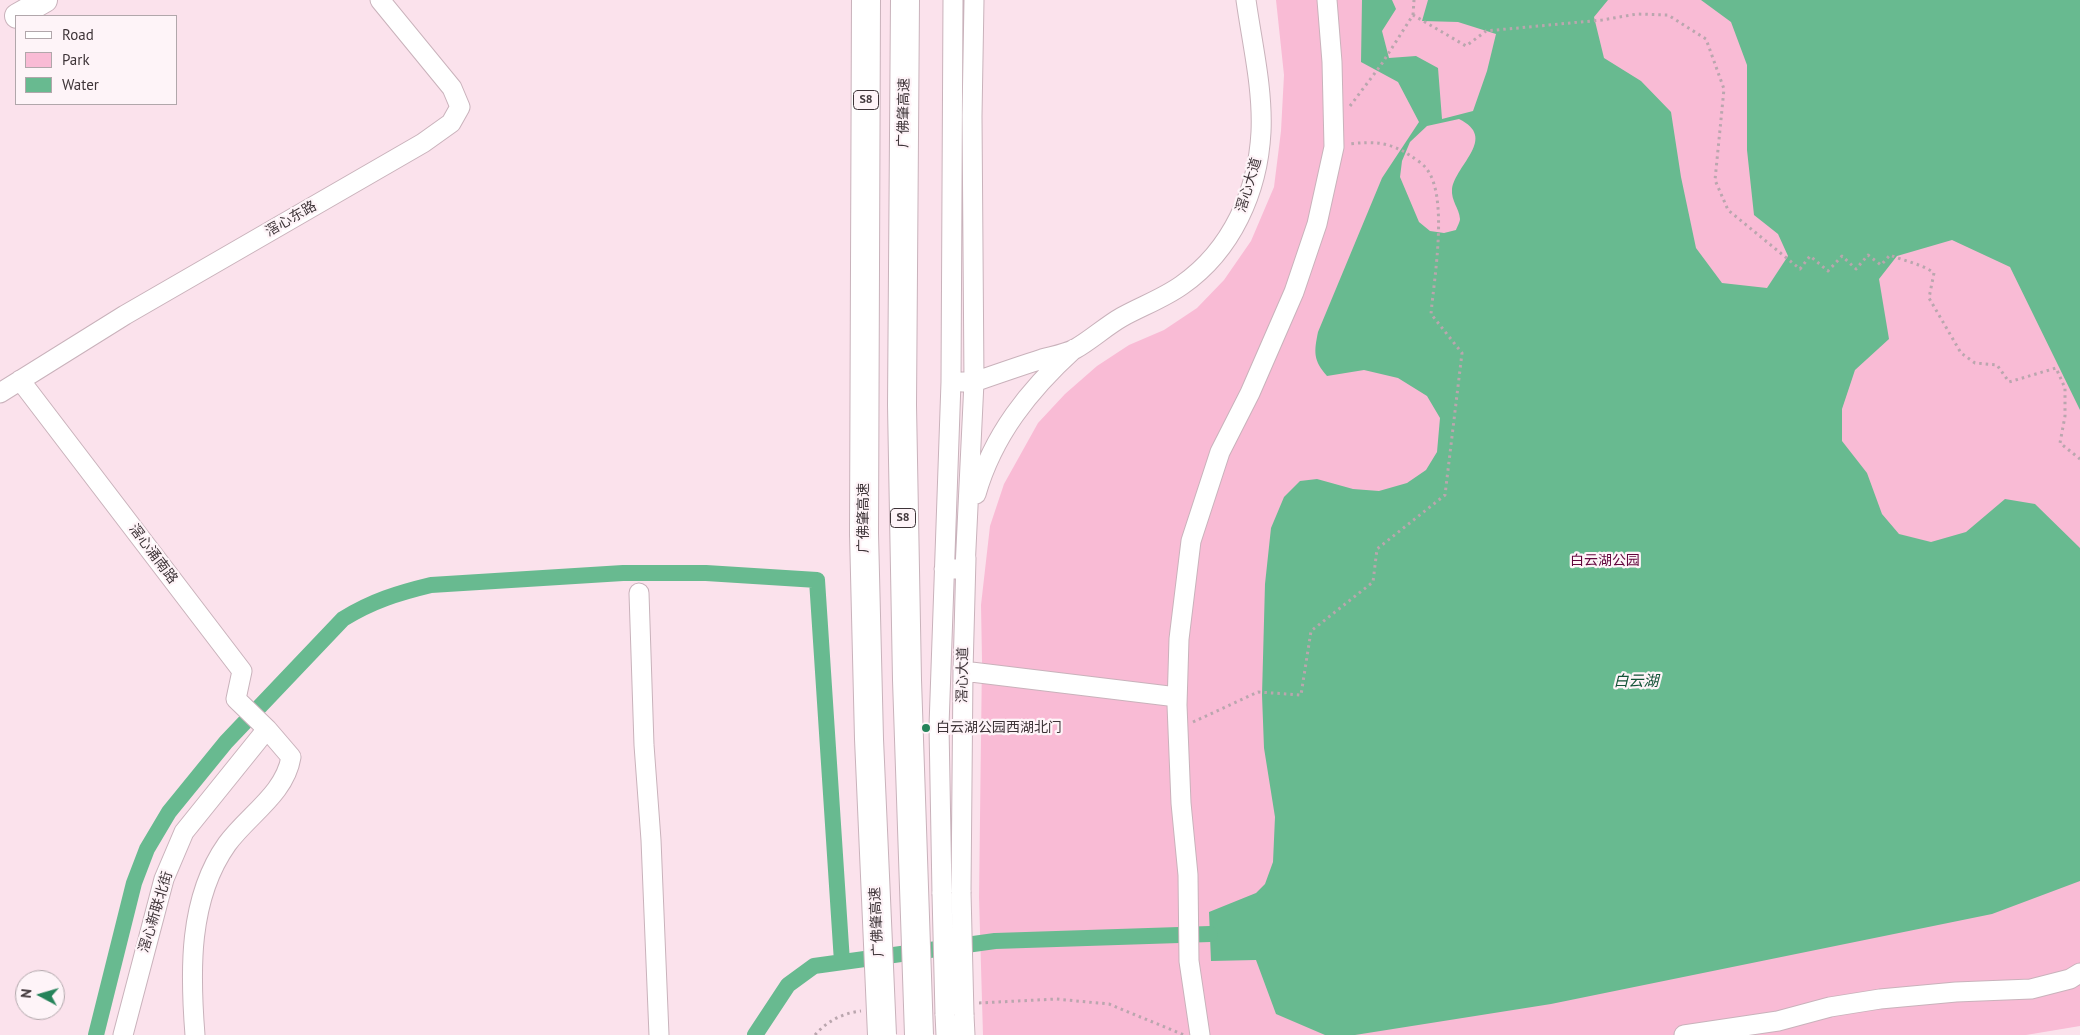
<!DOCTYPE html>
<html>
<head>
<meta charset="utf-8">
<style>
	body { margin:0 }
	#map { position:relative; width:2080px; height:1035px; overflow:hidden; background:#fbe2ec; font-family:"PT Sans",sans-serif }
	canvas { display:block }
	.legend { position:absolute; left:15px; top:15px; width:162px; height:90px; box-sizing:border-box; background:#fef4f8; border:1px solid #b1a7ab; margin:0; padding:6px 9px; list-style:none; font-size:15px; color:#3e3438 }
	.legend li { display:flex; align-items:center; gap:10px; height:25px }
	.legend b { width:25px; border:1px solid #b1a7ab }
	.north { position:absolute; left:15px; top:970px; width:50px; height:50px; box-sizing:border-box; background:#fef4f8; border:1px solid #b1a7ab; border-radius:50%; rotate:276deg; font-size:14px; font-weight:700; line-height:20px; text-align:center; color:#3e3438 }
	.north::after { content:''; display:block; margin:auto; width:18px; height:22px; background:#25835a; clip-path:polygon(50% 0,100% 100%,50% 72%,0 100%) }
</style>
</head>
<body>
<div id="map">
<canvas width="2080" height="1035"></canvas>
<ul class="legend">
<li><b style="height:6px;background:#fff"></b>Road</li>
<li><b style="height:14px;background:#f9bbd5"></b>Park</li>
<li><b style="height:14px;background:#68ba90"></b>Water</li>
</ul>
<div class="north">N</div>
</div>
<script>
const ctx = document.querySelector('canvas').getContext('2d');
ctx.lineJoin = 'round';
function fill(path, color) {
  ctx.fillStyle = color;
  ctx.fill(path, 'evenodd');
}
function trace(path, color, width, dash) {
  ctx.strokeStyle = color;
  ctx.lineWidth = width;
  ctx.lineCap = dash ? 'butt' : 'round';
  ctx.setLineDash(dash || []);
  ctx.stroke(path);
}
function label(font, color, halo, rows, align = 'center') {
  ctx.font = font + ' "PT Sans","Noto Sans SC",sans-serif';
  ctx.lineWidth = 4.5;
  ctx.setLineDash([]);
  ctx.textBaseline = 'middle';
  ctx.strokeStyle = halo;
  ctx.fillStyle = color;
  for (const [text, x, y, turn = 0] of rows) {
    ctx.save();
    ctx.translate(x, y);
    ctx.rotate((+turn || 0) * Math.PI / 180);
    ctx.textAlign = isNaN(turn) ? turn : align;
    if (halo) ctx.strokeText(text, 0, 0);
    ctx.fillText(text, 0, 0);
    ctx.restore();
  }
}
const green = new Path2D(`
	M1276,0H2080V1026L2026,1035H983L979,897L982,660L981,605L990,526L1004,484L1038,423L1065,394L1097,366L1129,345L1164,330L1197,308L1224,280L1251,241L1274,187L1281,131L1284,75Z`);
const water = new Path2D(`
	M1362,0H1392L1396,9L1382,31L1389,58L1416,56L1438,68L1442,119L1473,111L1487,71L1496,34L1458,22L1422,21L1428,0H1608L1594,17L1604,58L1641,81L1671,112L1681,177L1696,248L1722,283L1767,288L1788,256L1778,234L1754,215L1747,150V65L1731,22L1701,0H2080V410L2010,267L1952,240L1897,256L1879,279L1889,339L1855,370L1842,409V441L1867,473L1882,514L1899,534L1931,542L1966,532L2005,499L2035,504L2080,548V881L1992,914L1551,1004L1355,1035H1325L1276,1014L1256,960L1211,961L1209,912L1256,893L1265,884L1273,862L1275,817L1264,748L1262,695L1265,584L1271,528L1284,497L1300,481L1317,479L1353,489L1379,491L1407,483L1426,470L1437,452L1440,418L1427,396L1398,378L1364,370L1327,376C1313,360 1314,352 1318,332L1382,178L1419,122L1398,82L1361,62ZM1459,119C1498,138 1456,164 1452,189C1451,201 1459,208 1460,219C1460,222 1457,227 1456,230L1444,233L1430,231L1419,222L1400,177L1402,161L1410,142L1427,126Z`);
const canal = new Path2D(`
	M96,1035L134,883L147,849L169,812L226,742L343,619C372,601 398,593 431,585L623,573H706L817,580L842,962
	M755,1035L788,985L814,966L995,941L1210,934`);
const path = new Path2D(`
	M1413,15L1414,0
	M1350,106L1381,65L1413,15L1466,46L1486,31L1602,20L1637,14L1668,15L1706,39L1724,89L1715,180L1728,210L1800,269L1810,256L1828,271L1842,256L1856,269L1868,255L1881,265L1890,255C1904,261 1922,264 1934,273L1929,298L1961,353L1975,363L1997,365L2009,382L2056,368L2065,388V416L2060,443L2080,459
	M1193,722L1258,692L1301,695L1311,631L1373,582L1377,549L1445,495L1462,353L1431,314C1434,278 1449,196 1426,168C1422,163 1415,159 1411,156C1390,142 1374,141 1349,144
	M979,1003L1056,999L1109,1004L1184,1035
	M815,1035C827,1021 843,1013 861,1011`);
const minor = new Path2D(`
	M20,380L242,671L236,699L267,729L291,757C285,794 248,815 227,844C188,899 190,972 195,1035
	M962,382H974C997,374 1020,366 1042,359C1053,356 1065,354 1075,349C1091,340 1106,326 1122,317C1142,306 1164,298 1182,285C1232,250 1258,191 1261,132C1263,88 1252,43 1246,0
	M0,393L125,315L423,143L451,123L460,107L452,88L380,0
	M976,494C993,435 1029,390 1074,349
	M944,569H965L974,382L972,116L974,0
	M639,593L644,745L651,840L659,1035
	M963,671L1177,697
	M961,892L963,671L966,558
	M942,894L939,726L951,382L953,0
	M945,1014L946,1035
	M964,1015L965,1035
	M123,1035L164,879L184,832L267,729
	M1200,1035L1189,961L1188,875L1181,803L1177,705L1179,639L1191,541L1220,452L1250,393L1294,292L1317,224L1334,147L1332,62L1327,0
	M1684,1035L1778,1021L1830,1007L1880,999L1956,992L2031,989L2070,979L2080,973`);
const major = new Path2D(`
	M17,16L45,0`);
const highway = new Path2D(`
	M864,533L866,0`);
const minorBridge = new Path2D(`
	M961,892L964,1015
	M942,894L945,1014`);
const highwayBridge = new Path2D(`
	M905,0L902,405L907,680L919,1035
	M864,533L869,739L882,1035`);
const markers = [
	[926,728,5,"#25835a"]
];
const shields = [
	[866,100,25],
	[903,518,25]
];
const shieldNames = [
	["S8",866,100],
	["S8",903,518]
];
const streetNames = [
	["广佛肇高速",904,113,-89],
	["滘心大道",1249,185,-73],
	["滘心东路",291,219,-30],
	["广佛肇高速",864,518,-90],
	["滘心涌南路",153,554,53],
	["滘心大道",963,675,-89],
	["滘心新联北街",156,912,-73],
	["广佛肇高速",877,922,-93]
];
const parkNames = [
	["白云湖公园",1605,561]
];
const poiNames = [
	["白云湖公园西湖北门",936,728]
];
const waterNames = [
	["白云湖",1636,682]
];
fill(green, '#f9bbd5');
fill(water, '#68ba90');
trace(canal, '#68ba90', 16);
trace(minor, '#c9b2bb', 21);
trace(major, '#c9b2bb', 26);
trace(highway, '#c9b2bb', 30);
trace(path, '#baa6ae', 3, [2.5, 4]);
trace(minor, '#fff', 19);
trace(major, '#fff', 24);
trace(highway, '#fff', 28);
trace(minorBridge, '#c9b2bb', 21, []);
trace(highwayBridge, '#c9b2bb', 30, []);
trace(minorBridge, '#fff', 19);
trace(highwayBridge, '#fff', 28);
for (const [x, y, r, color] of markers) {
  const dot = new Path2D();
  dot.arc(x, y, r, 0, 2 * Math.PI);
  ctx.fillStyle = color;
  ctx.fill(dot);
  trace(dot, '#fef4f8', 2);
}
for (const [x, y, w] of shields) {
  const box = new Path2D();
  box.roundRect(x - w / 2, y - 9.5, w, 19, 4);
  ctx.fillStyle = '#fef4f8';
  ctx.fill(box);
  trace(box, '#3e3438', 1);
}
label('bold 12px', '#3e3438', null, shieldNames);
label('14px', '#3e3438', '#fef4f8', streetNames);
label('14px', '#63063d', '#fef4f8', parkNames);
label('14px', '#3e3438', '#fef4f8', poiNames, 'left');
label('italic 15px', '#125236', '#fef4f8', waterNames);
</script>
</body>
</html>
